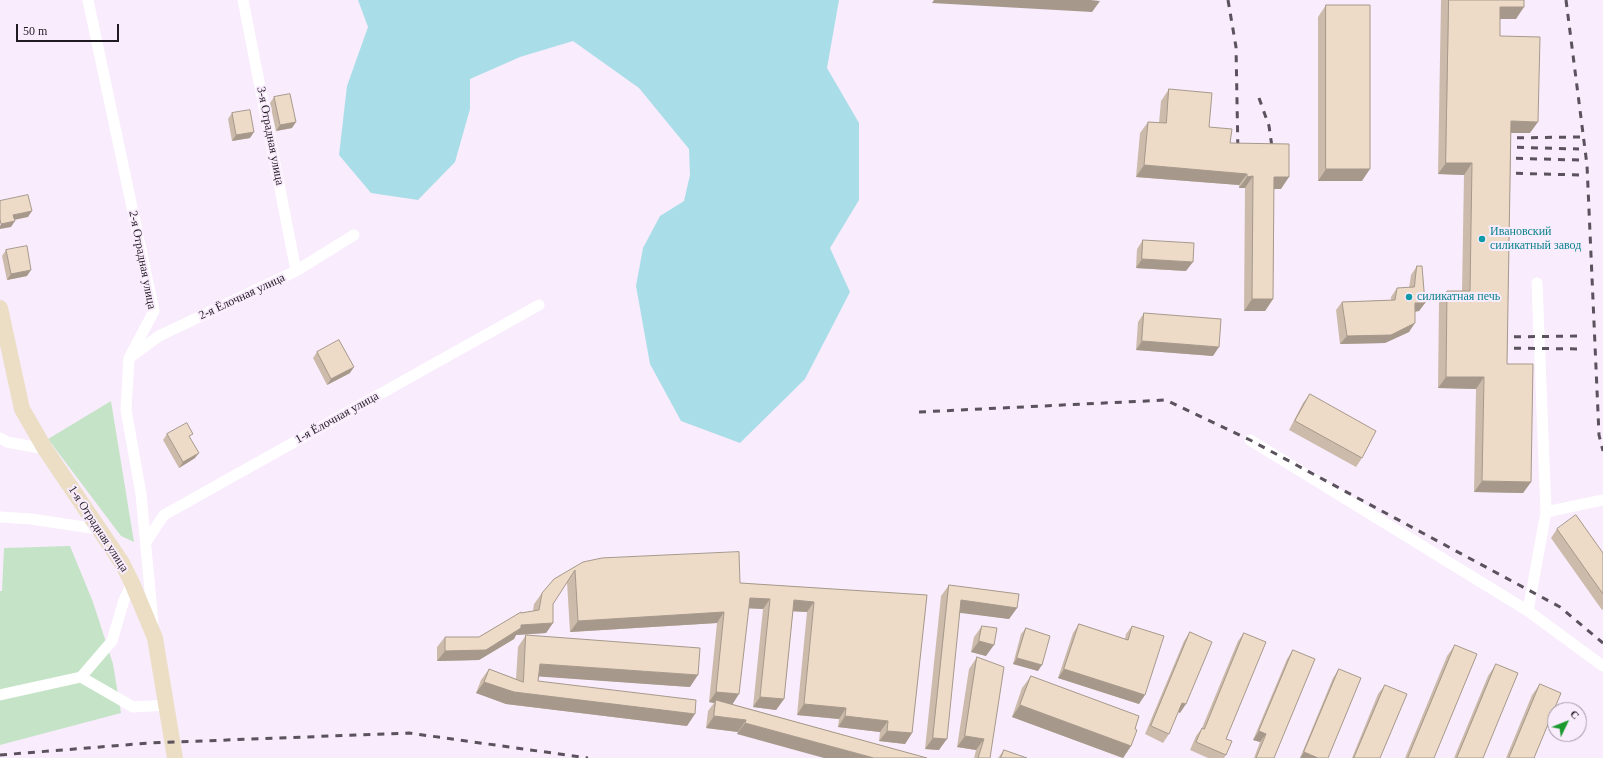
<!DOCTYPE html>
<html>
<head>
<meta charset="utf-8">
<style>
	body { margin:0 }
	#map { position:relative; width:1603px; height:758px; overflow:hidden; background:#f9ecfd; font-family:"Times New Roman",serif }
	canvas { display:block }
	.north { position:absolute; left:1547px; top:702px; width:40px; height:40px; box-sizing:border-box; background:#f9ecfd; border:1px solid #a298a5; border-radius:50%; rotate:47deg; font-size:11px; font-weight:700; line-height:16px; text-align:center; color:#201b22 }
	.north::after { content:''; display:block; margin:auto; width:14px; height:18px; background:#1a992e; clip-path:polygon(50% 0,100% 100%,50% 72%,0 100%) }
	.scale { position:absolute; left:16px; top:24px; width:103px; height:18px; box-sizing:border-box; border:2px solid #201b22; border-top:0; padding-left:5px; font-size:12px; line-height:14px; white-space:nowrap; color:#201b22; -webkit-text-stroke:3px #f9ecfd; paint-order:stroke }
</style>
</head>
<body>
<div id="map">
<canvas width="1603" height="758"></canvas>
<div class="north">С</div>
<div class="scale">50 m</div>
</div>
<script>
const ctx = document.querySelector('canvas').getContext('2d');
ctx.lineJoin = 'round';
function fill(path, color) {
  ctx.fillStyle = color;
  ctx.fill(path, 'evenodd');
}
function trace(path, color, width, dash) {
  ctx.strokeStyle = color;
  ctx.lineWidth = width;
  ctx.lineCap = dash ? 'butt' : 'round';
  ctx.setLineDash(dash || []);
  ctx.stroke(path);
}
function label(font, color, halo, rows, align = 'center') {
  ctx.font = font + ' "Times New Roman",serif';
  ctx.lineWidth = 4;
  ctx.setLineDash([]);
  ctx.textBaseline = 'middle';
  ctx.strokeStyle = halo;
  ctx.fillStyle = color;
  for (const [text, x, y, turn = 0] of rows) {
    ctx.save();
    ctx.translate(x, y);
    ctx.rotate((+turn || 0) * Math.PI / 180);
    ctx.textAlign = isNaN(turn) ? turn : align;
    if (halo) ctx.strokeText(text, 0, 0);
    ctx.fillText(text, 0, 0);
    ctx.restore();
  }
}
const green = new Path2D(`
	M111,401L134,542L121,536L48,439Z
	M70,546L93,602L113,664L121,713L0,745V591H2L4,548Z`);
const water = new Path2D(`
	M358,0H839L827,68L859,123V200L830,248L850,292L805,379L740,443L681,421L650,364L636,286L643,248L660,216L684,201L690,175L689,149L639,88L573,41L520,57L470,79V109L455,162L418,200L371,193L339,155L347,86L368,27Z`);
const minor = new Path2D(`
	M88,0L154,311L129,358L126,410L141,494L153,623
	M243,0L296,271
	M1537,283L1546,512
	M132,356L159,336L296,271L354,235
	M0,438L7,442L45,449
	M1250,440L1528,611L1603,666
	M0,517L31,519L98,529
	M146,542L164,515L539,305
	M1528,611L1546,512L1603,500
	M81,677L133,707L167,705
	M0,695L81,677L112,641L124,600L132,583`);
const secondary = new Path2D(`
	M0,308L22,409L45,449L122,563L132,583L155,638L175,758`);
const rail = new Path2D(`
	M1228,0L1236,47L1238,155
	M1566,0L1587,165L1599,435L1603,451
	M1259,98L1269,126L1273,154
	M1503,138L1580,137
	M1503,147L1579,149
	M1502,158L1579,160
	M1502,173L1582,175
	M1500,337L1580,336
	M1500,348L1581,349
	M919,412L1166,400L1250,440L1560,607L1603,643
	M0,755L149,743L409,733L588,758`);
const wall = new Path2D(`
	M1441,0H1524L1516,19H1500V36L1530,133H1511L1507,364L1531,482L1523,493L1474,492L1476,389L1438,388L1439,303L1447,291H1462L1464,175L1438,174Z
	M1326,5L1362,181H1318V17Z
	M1169,89L1209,127L1230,143L1281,189H1274L1273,299L1265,311H1244L1245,188H1239V185L1136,177L1140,133L1148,122L1159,123L1161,101Z
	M274,97L292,128L276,131L270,103Z
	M232,113L250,138L232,141L228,119Z
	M1143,240L1186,271L1136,268L1137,249Z
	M6,250L27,276L7,280L2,256Z
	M1417,266L1425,303L1419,311L1415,312L1409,332L1385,343L1340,344L1336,310L1342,302L1391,300V297L1397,288H1409L1411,275Z
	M1144,313L1213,356L1136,350L1138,322Z
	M317,352L350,373L327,385L313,358Z
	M1310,394L1362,458L1356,467L1289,430L1303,403Z
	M167,434L195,458L179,468L163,440Z
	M1557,529L1603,553V609L1602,610L1551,538Z
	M583,562L740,583L927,595L912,733L905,744L879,741L880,732L838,727L839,719L797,715L807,612L793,611L784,699L776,710L753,707L763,609L748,608L732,704L927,758L737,734L738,732L706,728L708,711L714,703L709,702L717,623L570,632L567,582L553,604V623L546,633L516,635L514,639L479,660L437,661V647L445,637H479L521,613L533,611L534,604L542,593Z
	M949,585L1017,608L1009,619L960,612L939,750L925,749L941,596Z
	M1079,624L1125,639L1126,634L1132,626L1139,704L1058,678L1073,633Z
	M982,626L986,656L971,652L974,637Z
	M1026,628L1038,671L1013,664L1021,634Z
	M1190,632L1180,713L1178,712L1169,734L1163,743L1145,734L1184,641Z
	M1244,633L1226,739V755L1224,758H1208L1190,750L1196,736L1202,728L1238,641Z
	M526,635L690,687L539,676L538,681L687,726L506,704L476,693L481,680L489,669L516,679L518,647Z
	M1455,645L1434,758H1405L1447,656Z
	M1293,650L1274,758H1254L1260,742L1253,740L1287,659Z
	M977,657L990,758H974L976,750L957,747L969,669Z
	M1496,664L1483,758H1454L1488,676Z
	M1339,669L1328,758H1300L1333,678Z
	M1031,676L1135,729L1131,746L1123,758L1012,717L1022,688Z
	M1540,684L1534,758H1506L1532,695Z
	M1385,685L1380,758H1352L1378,694Z
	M1004,750L1027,758H998Z`);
const shadedWall = new Path2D(`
	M934,0H1091L1100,1L1092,12L932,3Z
	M1500,7H1524L1516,19H1492Z
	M1511,121L1538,122L1530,133H1503Z
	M296,122L292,128L276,131L280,125Z
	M254,132L250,138L232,141L236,135Z
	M1446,163H1472L1464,175L1438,174Z
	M1144,165L1247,174L1239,185L1136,177Z
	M1326,169H1370L1362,181H1318Z
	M1253,176L1245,188H1239L1247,177Z
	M1274,177H1289L1281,189H1266Z
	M32,211L28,217L9,221L13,215Z
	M15,221L11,227L0,229V226L1,224Z
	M1142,259L1193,262L1186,271L1136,268Z
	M31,270L27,276L7,280L11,274Z
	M1252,299H1273L1265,311H1244Z
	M1415,303H1425L1419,311L1409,312Z
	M1415,323L1409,332L1385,343L1340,344L1347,336Z
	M1142,341L1219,347L1213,356L1136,350Z
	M354,367L350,373L327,385L331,379Z
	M1446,377H1484L1476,389L1438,388Z
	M199,453L195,458L179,468L183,462Z
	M1482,481L1531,482L1523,493L1474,492Z
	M750,598L770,599L763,609L742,608Z
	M794,600L814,602L807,612L786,611Z
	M961,600L1017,608L1009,619L953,612Z
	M724,612L717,623L570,632L578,621Z
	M553,623L546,633L516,635L514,639L479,660L437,661L445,651L521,625Z
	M979,641L994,645L986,656L971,652Z
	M1017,658L1042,665L1038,671L1013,664Z
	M540,664L698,675L690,687L532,676Z
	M1064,669L1145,695L1139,704L1058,678Z
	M484,682L695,714L687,726L506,704L476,693Z
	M716,692L739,694L732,705L716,700L714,703L709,702Z
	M760,697L784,699L776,710L753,707Z
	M1182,703L1186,704L1180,713L1177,711Z
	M804,704L846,708L839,719L797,715Z
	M1020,705L1131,746L1123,758L1012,717Z
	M714,716L746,720L738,732L706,728Z
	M845,716L888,721L880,732L838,727Z
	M745,723L874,758H824L737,734Z
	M887,731L912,733L905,744L879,741Z
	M1259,731L1266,734L1260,742L1253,740Z
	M965,736L984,739L976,750L957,747Z
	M933,738L947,739L939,750L925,749Z
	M1304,752L1318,758H1300Z`);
const building = new Path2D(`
	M1449,0H1524V7H1500V36L1540,37L1538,122L1511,121L1507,364H1533L1531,482L1482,481L1484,377H1446L1447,291H1470L1472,163H1446Z
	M1326,5H1370V169H1326Z
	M1169,89L1212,93L1209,127L1232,129L1230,143L1289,144V177H1274L1273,299H1252L1253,176L1247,177V174L1144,165L1148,122L1166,123Z
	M290,94L296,122L280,125L274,97Z
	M250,110L254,132L236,135L232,113Z
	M28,195L32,211L13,215L15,221L1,224L0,219V201Z
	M1143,240L1194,243L1193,262L1142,259Z
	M27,246L31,270L11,274L6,250Z
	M1417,266H1422L1425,303H1415V323L1391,335L1347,336L1342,302L1395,300L1397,288L1414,287Z
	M1144,313L1221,319L1219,347L1142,341Z
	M339,340L354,367L331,379L317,352Z
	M1310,394L1376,431L1362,458L1295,421Z
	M187,423L193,434L189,436L199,453L183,462L167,434Z
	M1576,515L1603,553V594L1557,529Z
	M739,552L740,583L927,595L912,733L887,731L888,721L845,716L846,708L804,704L814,602L794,600L784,699L760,697L770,599L750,598L739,694L716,692L724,612L578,621L575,570L553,604V623L521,625V628L486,650L445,651V637H479L521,612V613L539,610L542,593L554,579L583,562L602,558Z
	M949,585L1019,594L1017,608L961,600L947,739L933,738Z
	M1079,624L1128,640L1132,626L1164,636L1145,695L1064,669Z
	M982,626L997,628L994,645L979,641Z
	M1026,628L1050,636L1042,665L1017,658Z
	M1190,632L1212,642L1186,704L1182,703L1169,734L1151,726Z
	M1244,633L1266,642L1226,739L1232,741L1226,755L1196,742L1202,728L1204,729Z
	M526,635L700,648L698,675L540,664L538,681L696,700L695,714L514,692L484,682L489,669L523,682Z
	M1455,645L1477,654L1434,758H1408Z
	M1293,650L1315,659L1274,758H1256L1266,734L1259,731Z
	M977,657L1004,667L990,758H978L984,739L965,736Z
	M1496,664L1518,673L1483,758H1457Z
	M1339,669L1361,678L1328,758H1318L1304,752Z
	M1031,676L1139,716L1135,729L1137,730L1131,746L1020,705Z
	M1540,684L1561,693L1534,758H1509Z
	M1385,685L1407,694L1380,758H1354Z
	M716,700L927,758H874L745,723L746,720L714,716Z
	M1004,750L1027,758H1001Z`);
const markers = [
	[1482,239,4,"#0f9aa8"],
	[1409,297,4,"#0f9aa8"]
];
const streetNames = [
	["3-я Отрадная улица",270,136,79],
	["2-я Отрадная улица",142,260,79],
	["2-я Ёлочная улица",242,297,-25],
	["1-я Ёлочная улица",337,418,-29],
	["1-я Отрадная улица",98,529,57]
];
const cultureNames = [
	["Ивановский",1490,232],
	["силикатный завод",1490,246],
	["силикатная печь",1417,297]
];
fill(green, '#c5e4c7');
fill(water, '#a9dee8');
trace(minor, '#fff', 11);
trace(secondary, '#ebdec5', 16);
trace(rail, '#5a525c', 3, [7, 7]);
fill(wall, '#ccbbab');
fill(shadedWall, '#a6998b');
fill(building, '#eddac7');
trace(building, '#a6998b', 1);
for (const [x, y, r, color] of markers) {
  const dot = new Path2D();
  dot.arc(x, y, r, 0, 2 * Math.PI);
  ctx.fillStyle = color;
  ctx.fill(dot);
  trace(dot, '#f9ecfd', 1.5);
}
label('12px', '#201b22', '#f9ecfd', streetNames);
label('12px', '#0d838f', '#f9ecfd', cultureNames, 'left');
</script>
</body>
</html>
